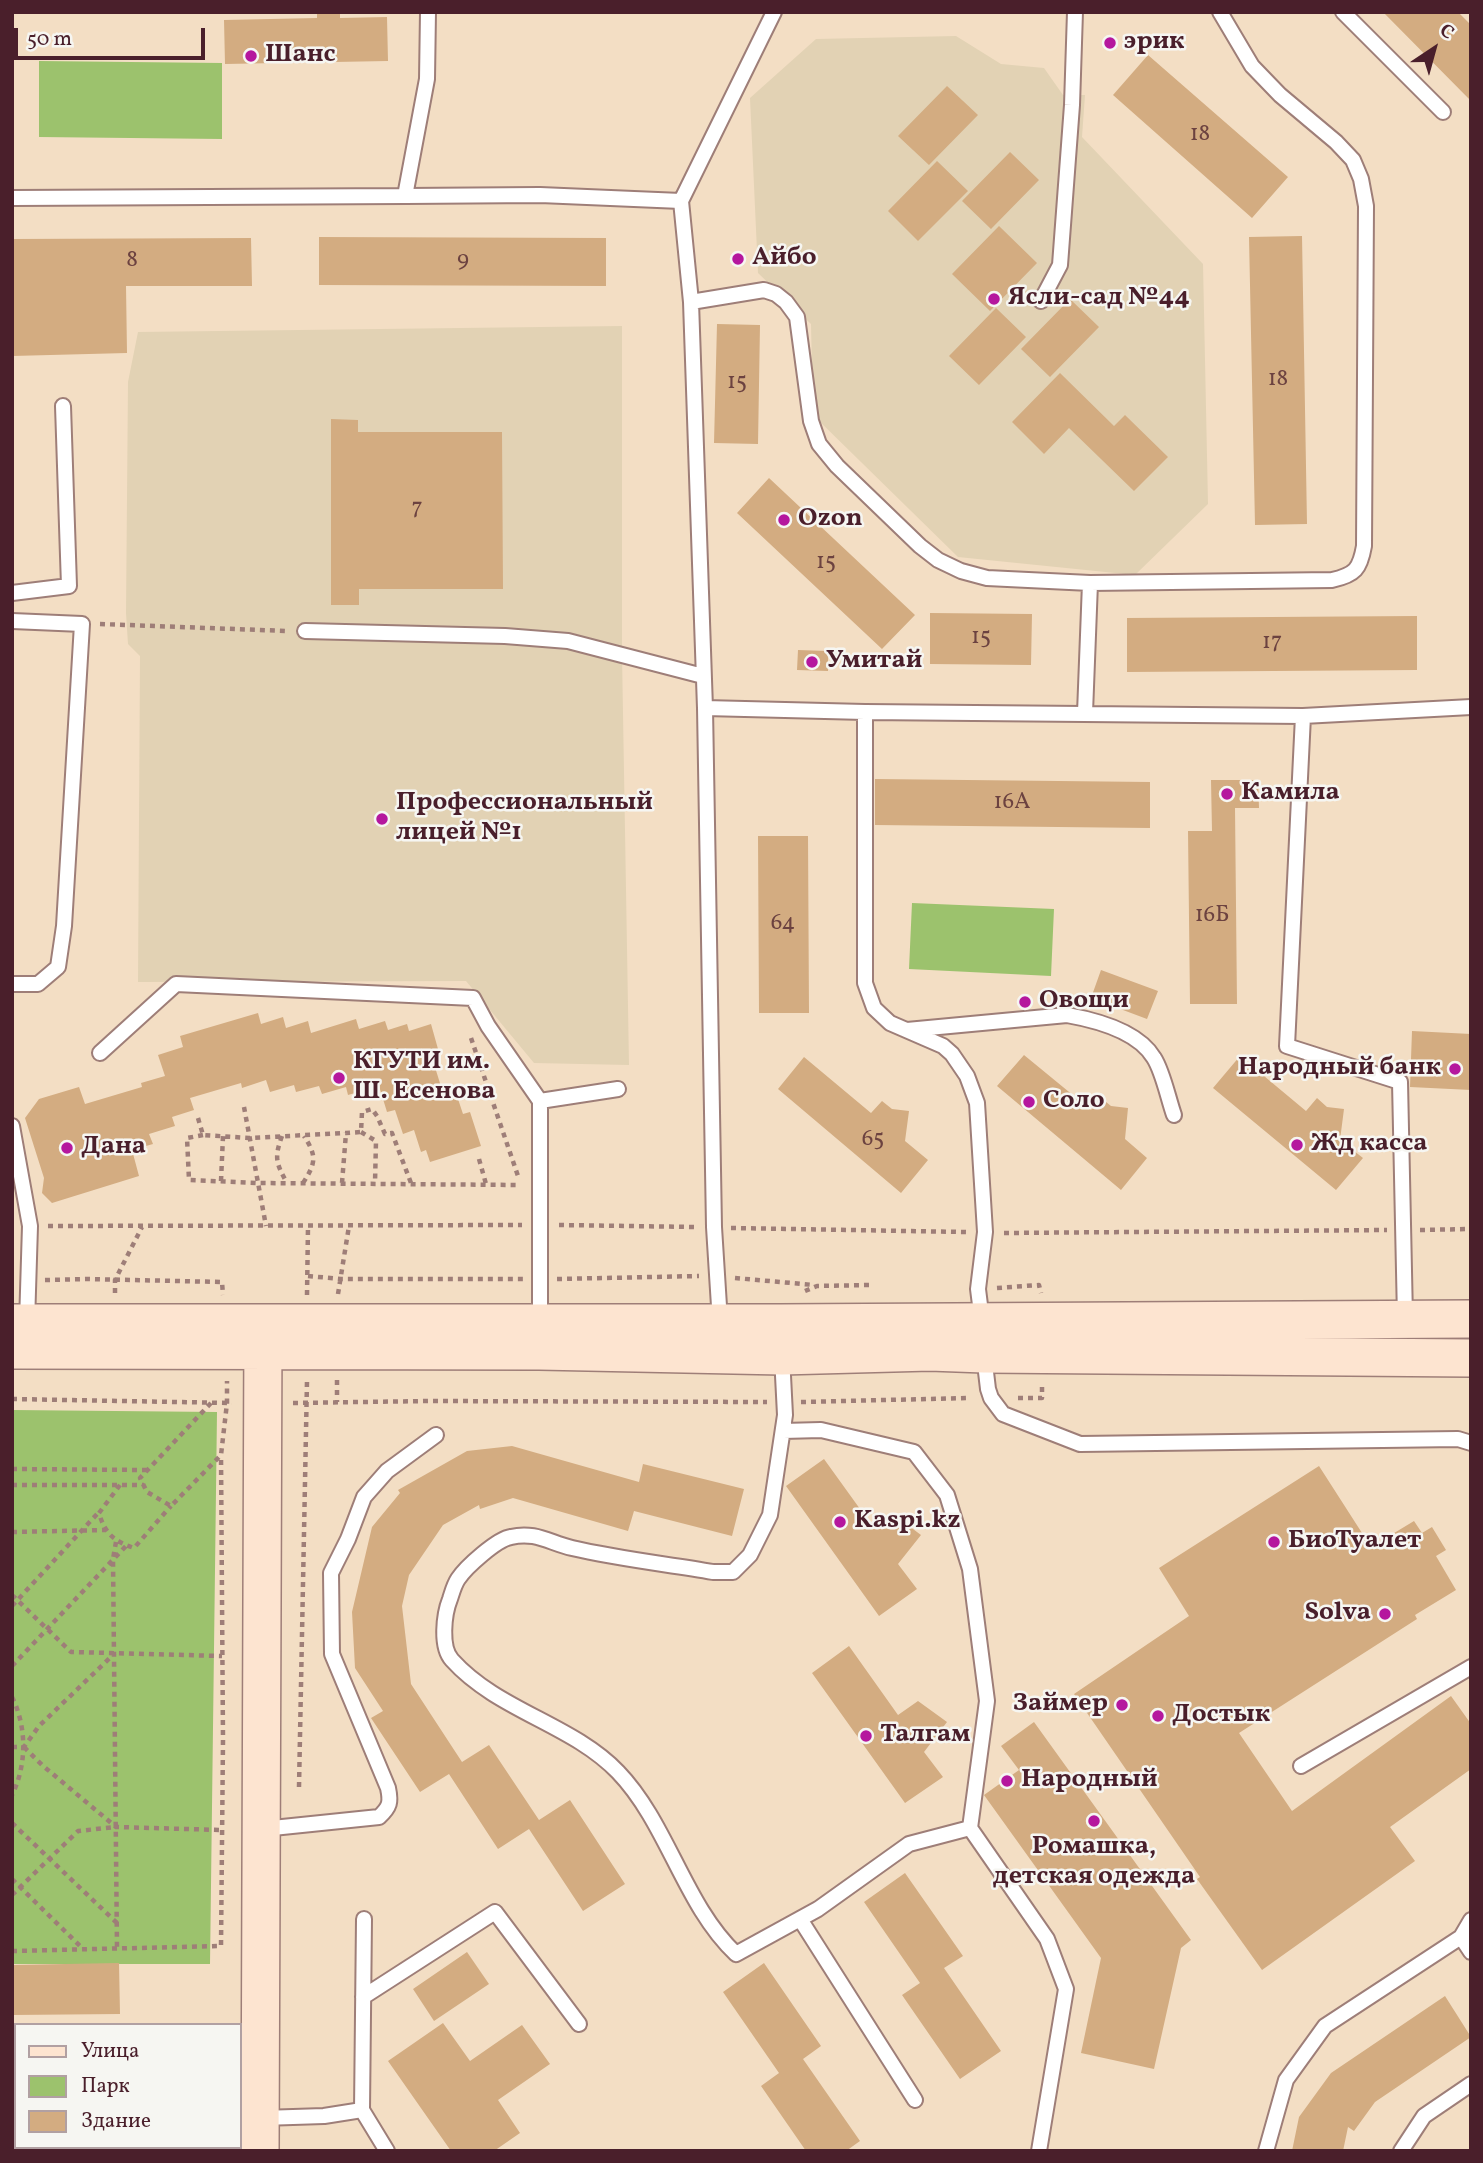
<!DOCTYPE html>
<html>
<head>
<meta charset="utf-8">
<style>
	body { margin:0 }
	#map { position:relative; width:1483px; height:2163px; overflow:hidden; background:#f3dec4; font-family:Vollkorn,serif }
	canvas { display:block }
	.frame { position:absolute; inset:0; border:14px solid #4a1f2b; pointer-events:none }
	.legend { position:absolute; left:14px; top:2023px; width:228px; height:126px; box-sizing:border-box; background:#f6f6f2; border:2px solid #b1a0a2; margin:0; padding:9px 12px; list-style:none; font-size:21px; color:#4a1f2b }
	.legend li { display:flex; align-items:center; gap:14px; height:35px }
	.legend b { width:35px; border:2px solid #b1a0a2 }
	.north { position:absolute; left:1399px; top:14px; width:70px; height:70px; -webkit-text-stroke:5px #f6f6f2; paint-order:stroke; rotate:36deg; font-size:19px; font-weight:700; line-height:28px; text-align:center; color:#4a1f2b }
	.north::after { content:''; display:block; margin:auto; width:24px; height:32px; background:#4a1f2b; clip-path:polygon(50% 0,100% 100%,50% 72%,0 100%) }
	.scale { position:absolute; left:14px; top:28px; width:191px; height:32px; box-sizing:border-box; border:4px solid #4a1f2b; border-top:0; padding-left:9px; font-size:21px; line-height:24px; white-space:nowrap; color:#4a1f2b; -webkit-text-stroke:5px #f6f6f2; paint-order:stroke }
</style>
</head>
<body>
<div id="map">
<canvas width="1483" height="2163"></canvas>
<div class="frame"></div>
<ul class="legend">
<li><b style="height:9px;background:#fde4d0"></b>Улица</li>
<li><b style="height:19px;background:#9cc26d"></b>Парк</li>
<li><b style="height:19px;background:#d3ac81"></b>Здание</li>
</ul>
<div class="north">С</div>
<div class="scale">50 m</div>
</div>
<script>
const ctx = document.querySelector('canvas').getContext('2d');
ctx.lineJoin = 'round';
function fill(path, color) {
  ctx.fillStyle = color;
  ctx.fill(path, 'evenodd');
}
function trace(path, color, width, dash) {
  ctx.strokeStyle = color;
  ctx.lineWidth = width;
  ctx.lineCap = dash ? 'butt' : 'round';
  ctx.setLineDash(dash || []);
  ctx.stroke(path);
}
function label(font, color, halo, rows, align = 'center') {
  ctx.font = font + ' Vollkorn,serif';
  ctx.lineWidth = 5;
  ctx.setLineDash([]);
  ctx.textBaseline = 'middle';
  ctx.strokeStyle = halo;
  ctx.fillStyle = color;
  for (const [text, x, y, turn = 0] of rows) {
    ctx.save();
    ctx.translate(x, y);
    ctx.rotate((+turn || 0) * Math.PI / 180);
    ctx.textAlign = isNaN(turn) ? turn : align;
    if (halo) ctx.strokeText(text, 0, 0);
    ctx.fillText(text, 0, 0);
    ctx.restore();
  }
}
const built = new Path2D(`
	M956,36L1001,64L1044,68L1063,95H1085L1082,137L1203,264L1208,504L1135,575L958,557L813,415L811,324L758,273L750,98L816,39Z
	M622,326V655L629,1065L534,1063L466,981L138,982L140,656L128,644L126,613L128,382L138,332Z`);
const green = new Path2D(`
	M39,61L222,63V139L39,137Z
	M912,903L1054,909L1051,976L909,969Z
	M12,1410L217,1412L210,1964H12Z`);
const building = new Path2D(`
	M317,12H340V18L387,17L388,61L225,64L224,20L317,18Z
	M1383,12H1458L1471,25V101Z
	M1148,55L1288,177L1252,218L1113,95Z
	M947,86L978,115L929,165L898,136Z
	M1010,152L1039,180L991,229L962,201Z
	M937,161L968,191L918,241L888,211Z
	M999,226L1037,263L990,311L952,274Z
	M1302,236L1307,524L1255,525L1249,237Z
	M319,237L606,238V286L319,285Z
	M251,238L252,286H126L127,353L12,356V239Z
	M1070,299L1099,327L1050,377L1021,349Z
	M996,308L1026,337L979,385L949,356Z
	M717,324L760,325L758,444L714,443Z
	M1060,373L1114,426L1125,415L1168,457L1134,491L1069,428L1044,454L1012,422Z
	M331,419L358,420V432H502L503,589H359V605H331Z
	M769,478L915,615L882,649L737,513Z
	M930,613L1032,614L1031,665L930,664Z
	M1417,616V670L1127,672V618Z
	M798,650L828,651V671L797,670Z
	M875,779L1150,782V828L875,825Z
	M1211,780H1258L1259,808H1235L1237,1004H1190L1188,831H1212Z
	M758,836H808L809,1013H759Z
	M1101,970L1158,991L1147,1019L1091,998Z
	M258,1013L261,1024L283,1017L286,1028L308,1021L311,1033L356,1019L359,1029L385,1021L388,1030L407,1024L409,1031L431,1024L438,1049L430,1051L443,1093L455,1090L463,1114L470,1112L481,1146L430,1162L426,1150L421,1152L414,1130L403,1134L395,1110L387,1112L379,1086L348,1095L346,1087L322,1094L319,1086L296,1092L294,1085L270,1092L266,1080L242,1088L241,1083L190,1098L194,1110L172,1117L175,1126L149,1134L153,1144L132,1150L139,1176L52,1203L42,1193L44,1178L25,1118L39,1099L79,1087L85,1104L142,1087L141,1083L165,1076L158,1055L183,1047L180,1036Z
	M1412,1031L1471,1034V1090L1410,1087Z
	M1024,1055L1091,1110L1101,1098L1111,1106L1128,1108L1125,1139L1147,1158L1121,1190L997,1086Z
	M1240,1056L1306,1111L1317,1098L1327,1107L1344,1109L1340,1140L1363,1158L1336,1190L1213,1088Z
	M804,1057L871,1113L882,1101L892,1109L909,1111L905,1141L928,1160L901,1193L778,1089Z
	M512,1446L639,1482L643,1464L744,1489L732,1536L634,1511L628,1531L513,1498L480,1509L479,1505L443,1525L409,1575L402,1606L411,1684L462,1762L489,1745L539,1820L570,1800L625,1884L583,1911L529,1829L498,1849L449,1774L420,1792L371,1718L383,1711L355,1668L352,1612L372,1527L400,1493L398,1490L467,1451Z
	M824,1459L873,1527L893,1514L921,1535L898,1564L917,1589L879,1616L786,1486Z
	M1319,1466L1371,1547L1414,1521L1422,1533L1432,1527L1446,1550L1436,1556L1456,1590L1415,1615L1417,1619L1239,1733L1292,1811L1451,1696L1471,1724V1769L1390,1827L1415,1861L1262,1970L1197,1879L1200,1877L1074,1694L1189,1616L1159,1568Z
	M849,1646L898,1715L918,1701L947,1722L924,1752L943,1777L905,1803L812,1673Z
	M1034,1722L1191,1940L1181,1948L1154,2069L1081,2053L1101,1958L984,1795L1019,1770L1001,1746Z
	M905,1873L963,1956L944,1968L1001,2051L960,2079L902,1995L920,1983L864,1902Z
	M467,1952L489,1984L434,2021L413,1989Z
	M119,1963L120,2014L12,2015V1965Z
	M764,1963L821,2046L803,2059L860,2141L846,2151H806L761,2086L779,2073L723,1992Z
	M1445,1996L1471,2037L1375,2102L1354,2131L1348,2127L1343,2151H1292L1299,2117L1331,2073Z
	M443,2023L470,2061L522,2025L550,2064L498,2100L520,2133L494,2151H451L388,2061Z`);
const path = new Path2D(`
	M100,624L287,631
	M471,1038L519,1179
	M244,1107L266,1226
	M198,1118L203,1135L249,1138L346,1133L361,1132L362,1112L372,1109L377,1116L385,1134L392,1133L411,1183
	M361,1132L376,1141L375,1183
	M203,1135L187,1138L189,1180L258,1183L520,1185
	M282,1136C274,1158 276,1163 287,1183
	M479,1159L486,1184
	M221,1181L223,1136
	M303,1183C316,1163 317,1156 304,1136
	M342,1183L346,1133
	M559,1225L697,1227
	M48,1226L522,1225
	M731,1228L967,1232
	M1420,1230L1471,1229
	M1004,1233L1387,1230
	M308,1276L341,1279H524
	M735,1278L814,1285
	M557,1279L699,1276
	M45,1280L87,1279L222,1282L223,1295
	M997,1288L1039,1285L1041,1293
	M805,1291L817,1286L869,1285
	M115,1293V1280L142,1227
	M338,1294L349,1226
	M307,1295L308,1226
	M337,1380V1402
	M1018,1398H1042V1382
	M12,1399L232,1403
	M801,1402L970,1398
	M211,1403L140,1478L147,1492L171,1506L221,1455L227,1403V1381
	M293,1403L429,1401L767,1402
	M12,1469L148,1470
	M12,1485H144
	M120,1485L99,1513C105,1534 114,1541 134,1548L171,1506
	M12,1532L106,1530
	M116,1542L113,1559L117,1948
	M12,1595L71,1652L222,1656
	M12,1606L98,1513
	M12,1666L126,1546
	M12,1697C27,1727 27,1765 12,1795
	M12,1747H24L39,1726L115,1653
	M24,1747L42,1765L116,1827L222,1830
	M299,1787L307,1381
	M12,1823L117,1923
	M12,1879L83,1949
	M12,1895L78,1831L116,1827
	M12,1951L221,1946L223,1740L221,1455`);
const lane = new Path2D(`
	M428,12L427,79L405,196L540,195L681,201
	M1343,12L1443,112
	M12,198L405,196
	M1041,301L1060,265L1072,105L1075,12
	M691,302L764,290L776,294L786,302L797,317L811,421L819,444L837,466L920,546L938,560L961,571L987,578L1090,583L1332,580C1355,575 1360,569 1364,546L1366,206L1361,179L1353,160L1336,142L1280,95L1252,66L1220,12
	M12,593L69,586L63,406
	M12,621L82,624L64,926L58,967L38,984H12
	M305,631L505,636L568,641L703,676
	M705,708L865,712L1303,716L1471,707
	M865,712V983L874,1008L890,1023L943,1046L952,1054L967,1076L977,1103L985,1232L978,1289L982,1321
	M1085,713L1090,583
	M1303,716L1287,1046L1400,1082L1405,1318
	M907,1030L1067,1015C1095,1020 1138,1031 1154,1058C1163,1072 1168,1098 1174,1115
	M100,1053L176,984L473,998L488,1026L540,1101
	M12,1126L30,1226L27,1323
	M540,1321V1101L618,1089
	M720,1322L714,1227L705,708L691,302L681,201L774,12
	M984,1355L988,1389L991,1398L1003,1414L1080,1444L1458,1439L1471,1443
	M782,1356L785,1415L770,1515L750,1555L733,1572H713C667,1564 619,1559 572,1548C550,1543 535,1531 511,1537C497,1539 466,1567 458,1579C454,1585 452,1593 450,1599C444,1614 440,1647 452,1660C498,1711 572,1724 618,1772C668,1824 684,1905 736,1954L818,1909L909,1844L970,1828
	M783,1431L821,1430L914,1452L947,1495L970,1569L987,1701L970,1828L1047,1939L1066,1989L1039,2151
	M1301,1766L1471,1667
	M263,1829L379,1817C390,1807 391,1802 388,1788L332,1654L331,1573L348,1539L364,1497L387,1471L436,1435
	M800,1919L915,2100
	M1461,1937L1471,1952
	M363,1997L495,1912L579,2024
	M362,2110L364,1919
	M262,2118L324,2116L362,2110L387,2151
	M1266,2151L1286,2080L1325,2026L1461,1937L1471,1920
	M1401,2151L1424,2116L1471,2084`);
const secondary = new Path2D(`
	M12,1323H781L1471,1319
	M12,1350L539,1351L782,1356L930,1352L984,1354L1471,1358
	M260,2151L263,1326`);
const markers = [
	[1110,43,7,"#b5179e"],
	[251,56,7,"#b5179e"],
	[738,259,7,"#b5179e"],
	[994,299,7,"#b5179e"],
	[784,520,7,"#b5179e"],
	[812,662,7,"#b5179e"],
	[1227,794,7,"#b5179e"],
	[382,819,7,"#b5179e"],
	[1025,1002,7,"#b5179e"],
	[1455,1069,7,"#b5179e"],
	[339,1078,7,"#b5179e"],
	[1029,1102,7,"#b5179e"],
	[1297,1145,7,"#b5179e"],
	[67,1148,7,"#b5179e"],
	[840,1522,7,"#b5179e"],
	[1274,1542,7,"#b5179e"],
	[1385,1614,7,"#b5179e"],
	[1122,1705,7,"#b5179e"],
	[1158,1716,7,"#b5179e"],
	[866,1736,7,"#b5179e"],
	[1007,1781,7,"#b5179e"],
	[1094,1821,7,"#b5179e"]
];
const numberNames = [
	["18",1200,136],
	["8",132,262],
	["9",463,262],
	["18",1278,381],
	["15",737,384],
	["7",417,510],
	["15",826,564],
	["15",981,639],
	["17",1272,644],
	["16А",1012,804],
	["16Б",1212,917],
	["64",783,925],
	["65",873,1141]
];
const poiNames = [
	["эрик",1124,43],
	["Шанс",265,56],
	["Айбо",752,259],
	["Ясли-сад №44",1008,299],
	["Ozon",798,520],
	["Умитай",826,662],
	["Камила",1241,794],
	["Профессиональный",396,804],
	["лицей №1",396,834],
	["Овощи",1039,1002],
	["КГУТИ им.",353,1063],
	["Ш. Есенова",353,1093],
	["Народный банк",1441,1069,"right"],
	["Соло",1043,1102],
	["Жд касса",1311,1145],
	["Дана",81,1148],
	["Kaspi.kz",854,1522],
	["БиоТуалет",1288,1542],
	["Solva",1371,1614,"right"],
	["Займер",1108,1705,"right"],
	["Достык",1172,1716],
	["Талгам",880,1736],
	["Народный",1021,1781],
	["Ромашка,",1094,1848,"center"],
	["детская одежда",1094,1878,"center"]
];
fill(built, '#e2d2b4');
fill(green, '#9cc26d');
fill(building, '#d3ac81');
trace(lane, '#9e7e78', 18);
trace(secondary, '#9e7e78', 40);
trace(path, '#9e7e78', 4.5, [5, 5]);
trace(lane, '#fff', 14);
trace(secondary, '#fde4d0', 37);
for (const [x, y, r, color] of markers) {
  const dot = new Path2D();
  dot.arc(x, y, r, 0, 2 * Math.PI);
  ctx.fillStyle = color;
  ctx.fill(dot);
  trace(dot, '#f6f6f2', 2.5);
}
label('23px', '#6c4240', null, numberNames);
label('bold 26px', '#4a1f2b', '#f6f6f2', poiNames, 'left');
</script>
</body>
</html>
